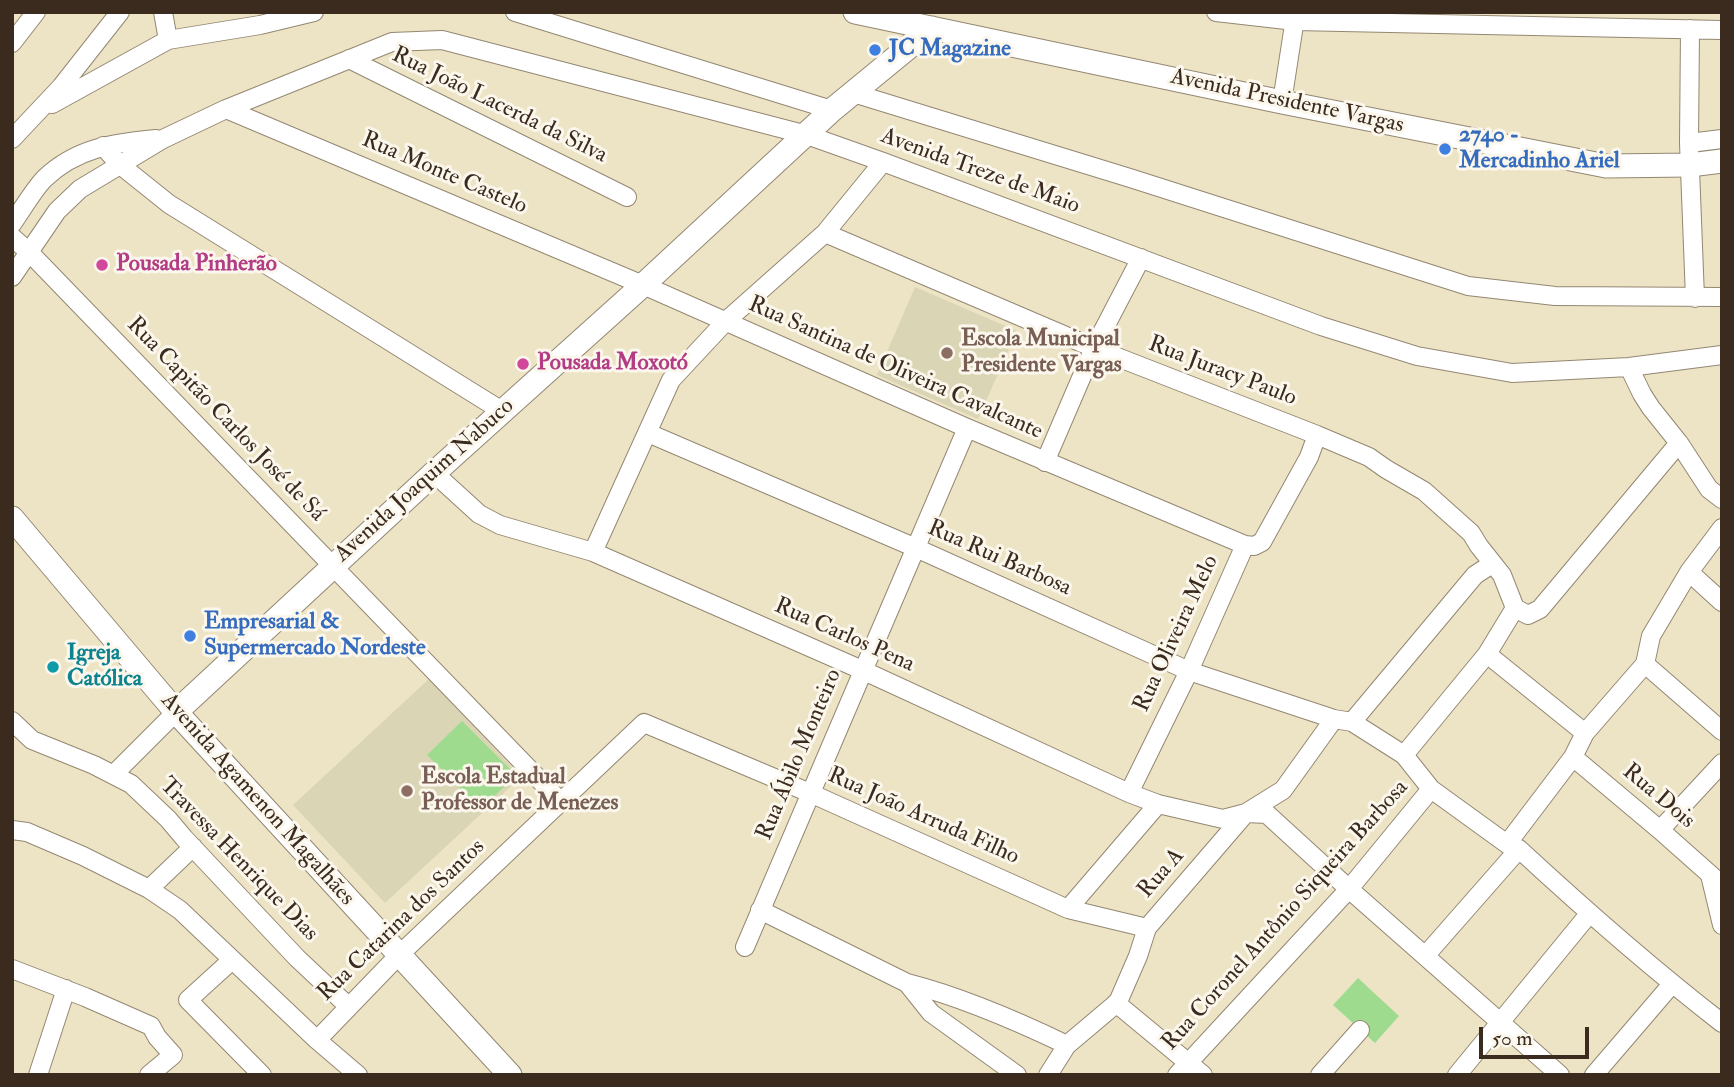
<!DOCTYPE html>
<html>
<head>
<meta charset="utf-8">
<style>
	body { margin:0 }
	#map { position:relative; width:1734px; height:1087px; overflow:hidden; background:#ede4c6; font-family:"IM FELL Double Pica",serif }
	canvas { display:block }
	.frame { position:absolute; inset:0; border:14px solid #3b2a1e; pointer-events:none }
	.scale { position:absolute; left:1479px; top:1027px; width:110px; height:32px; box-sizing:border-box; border:4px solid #3b2a1e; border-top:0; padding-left:9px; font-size:21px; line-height:24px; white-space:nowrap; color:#3b2a1e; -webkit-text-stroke:5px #fbf7ec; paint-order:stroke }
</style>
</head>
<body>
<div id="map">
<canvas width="1734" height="1087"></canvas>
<div class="frame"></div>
<div class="scale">50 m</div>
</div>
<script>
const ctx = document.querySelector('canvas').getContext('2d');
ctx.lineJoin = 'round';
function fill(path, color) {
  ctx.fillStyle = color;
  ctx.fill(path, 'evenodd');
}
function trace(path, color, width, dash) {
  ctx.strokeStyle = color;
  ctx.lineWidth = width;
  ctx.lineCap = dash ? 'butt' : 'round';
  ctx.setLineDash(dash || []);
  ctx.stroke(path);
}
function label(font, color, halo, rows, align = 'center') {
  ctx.font = font + ' "IM FELL Double Pica",serif';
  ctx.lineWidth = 6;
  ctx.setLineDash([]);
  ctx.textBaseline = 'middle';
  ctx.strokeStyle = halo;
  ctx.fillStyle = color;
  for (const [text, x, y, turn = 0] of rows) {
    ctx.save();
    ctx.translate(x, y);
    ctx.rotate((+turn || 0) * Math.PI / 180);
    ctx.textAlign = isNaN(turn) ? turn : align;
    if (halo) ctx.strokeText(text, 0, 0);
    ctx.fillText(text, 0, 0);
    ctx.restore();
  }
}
const built = new Path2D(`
	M915,287L1017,331L978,419L877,375Z
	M430,678L521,777L385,903L293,805Z`);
const green = new Path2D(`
	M462,721L516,775L481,809L427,755Z
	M1358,978L1399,1016L1375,1043L1333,1005Z`);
const minor = new Path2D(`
	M163,12L168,40L260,25L314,12
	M515,12L832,110
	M1216,12L1295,21L1722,30
	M1690,29L1689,143L1695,298
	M12,43L36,12
	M349,59L627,197
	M853,93L1130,178L1468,286L1555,296L1722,297
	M1282,102L1296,12
	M52,104L168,40
	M226,109L643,285L967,428L1245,545L1254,546L1262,542L1309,457L1317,435
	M12,139L61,87L120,12
	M1689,143L1722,139
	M103,146L119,164L169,204L502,411
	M12,224C22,210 32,192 44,179C76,148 113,143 156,139
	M825,233L1094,348L1317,435L1369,457L1386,469L1424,491L1471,533L1479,546L1502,575L1515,608L1528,615L1540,609L1679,443
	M12,237L30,253L561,802
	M12,277L57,211L80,189L163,139L226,109L392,42L442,40L807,135L883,162L1321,326L1417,356L1512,373L1629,367L1722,355
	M1629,367L1642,394L1651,408L1679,443L1709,489L1722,499
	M648,433L916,548L1189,671L1334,719L1352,722L1404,755L1431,789L1507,844L1519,849C1585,910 1651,968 1722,1023
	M1045,462L1094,348L1141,258
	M434,473L479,514L500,525L593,552L862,670L1129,793L1158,804L1223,819L1246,813L1267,814L1349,889L1560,1075
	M593,552L671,380L726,321L825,233L883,162
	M1689,572L1722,602
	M1487,654L1585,733
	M1645,664L1722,731
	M12,721L32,740L94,765L131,784L168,819L184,838L297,958L348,1006
	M1352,722L1475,575L1492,564
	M1404,755L1487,654L1515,608
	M1573,757L1660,830L1722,885
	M113,775L176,712
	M1129,793L1189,671L1245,545
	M12,830L27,832L83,856L149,889L180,910L317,1040L358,1075
	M1660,830L1722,763
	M1507,844L1573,757L1585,733L1645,664L1651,636L1689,572L1722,528
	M1710,875L1722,925
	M149,889L193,847
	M1068,909L1158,804
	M760,910L907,983L931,1013L1017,1075
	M745,947L967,428
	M1425,956L1519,849
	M232,960L188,1000L262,1075
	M12,969L85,997L151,1026L157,1037L173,1055L149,1075
	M907,983C962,997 1015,1020 1067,1045
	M1116,1003L1203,1075
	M317,1040L399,955L644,723L810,793L1068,909L1147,928
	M38,1075L66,989
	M1048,1075L1067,1045L1118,1002L1138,956L1147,928L1246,813L1283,790L1334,719
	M1177,1075L1349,889L1431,789
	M1320,1075L1360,1030
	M1457,1075L1589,914
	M1594,1075L1672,984`);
const major = new Path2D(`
	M855,12L1282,102L1606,166L1690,165L1722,161
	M12,518L176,712L510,1075
	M176,712L434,473L643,285L832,110L932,28`);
const markers = [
	[875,50,7,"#3f7fe0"],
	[1445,149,7,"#3f7fe0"],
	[102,265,7,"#d1479c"],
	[947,353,7,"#8d6e63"],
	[523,364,7,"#d1479c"],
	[190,636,7,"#3f7fe0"],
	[53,667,7,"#0f9aa8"],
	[407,791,7,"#8d6e63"]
];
const shopNames = [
	["JC Magazine",889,50],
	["2740 -",1459,136],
	["Mercadinho Ariel",1459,162],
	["Empresarial &",204,623],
	["Supermercado Nordeste",204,649]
];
const streetNames = [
	["Avenida Presidente Vargas",1287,102,12],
	["Rua João Lacerda da Silva",499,106,26],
	["Avenida Treze de Maio",980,172,20],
	["Rua Monte Castelo",444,174,23],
	["Rua Santina de Oliveira Cavalcante",895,369,24],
	["Rua Juracy Paulo",1222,372,21],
	["Rua Capitão Carlos José de Sá",225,420,46],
	["Avenida Joaquim Nabuco",425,481,-42],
	["Rua Rui Barbosa",999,559,24],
	["Rua Oliveira Melo",1177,634,-65],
	["Rua Carlos Pena",844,636,24],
	["Rua Ábilo Monteiro",800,755,-67],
	["Rua Dois",1658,797,40],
	["Avenida Agamenon Magalhães",257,800,48],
	["Rua João Arruda Filho",923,817,24],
	["Travessa Henrique Dias",238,860,46],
	["Rua A",1162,874,-49],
	["Rua Coronel Antônio Siqueira Barbosa",1286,916,-48],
	["Rua Catarina dos Santos",402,921,-44]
];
const hotelNames = [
	["Pousada Pinherão",116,265],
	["Pousada Moxotó",537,364]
];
const educationNames = [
	["Escola Municipal",961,340],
	["Presidente Vargas",961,366],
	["Escola Estadual",421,778],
	["Professor de Menezes",421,804]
];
const cultureNames = [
	["Igreja",67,654],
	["Católica",67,680]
];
fill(built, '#dad5b4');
fill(green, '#9fdb8f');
trace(minor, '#948772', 20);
trace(major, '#948772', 25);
trace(minor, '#fff', 18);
trace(major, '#fff', 23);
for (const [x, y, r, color] of markers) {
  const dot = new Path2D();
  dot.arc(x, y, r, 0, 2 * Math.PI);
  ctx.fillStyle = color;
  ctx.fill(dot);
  trace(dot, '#fbf7ec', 2.5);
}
label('bold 23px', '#366cbe', '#fbf7ec', shopNames, 'left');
label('23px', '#3b2a1e', '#fbf7ec', streetNames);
label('bold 23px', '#b23c85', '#fbf7ec', hotelNames, 'left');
label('bold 23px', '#785e54', '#fbf7ec', educationNames, 'left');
label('bold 23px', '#0d838f', '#fbf7ec', cultureNames, 'left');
</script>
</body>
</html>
